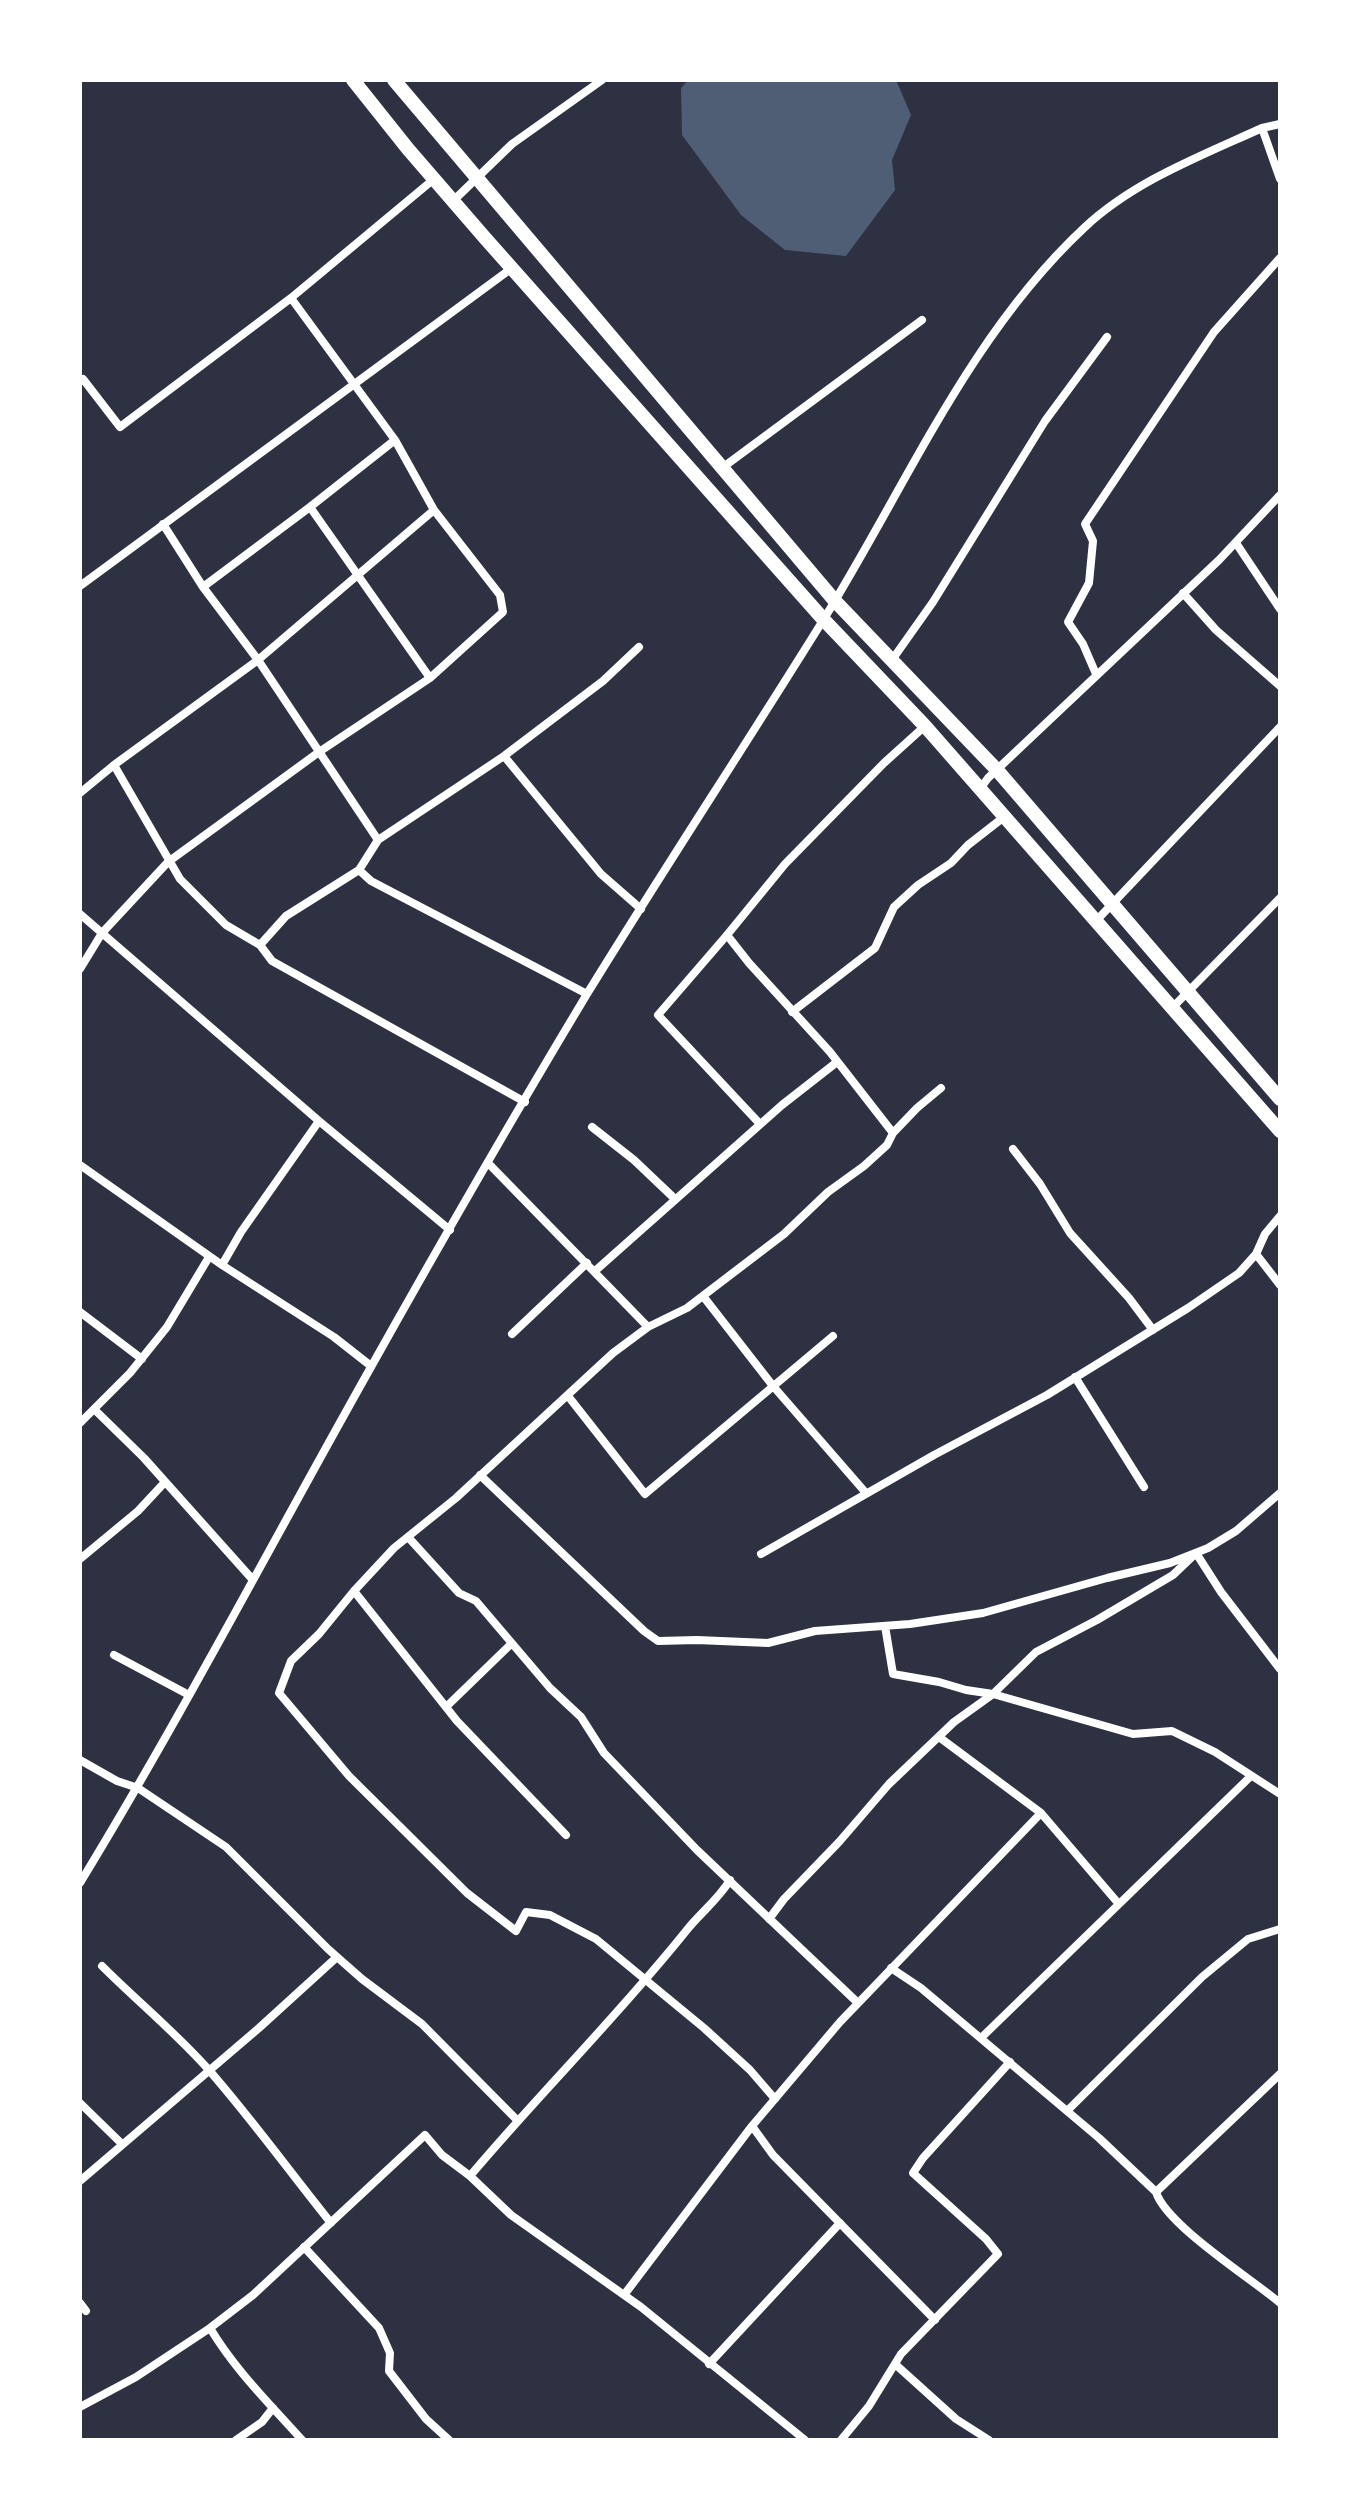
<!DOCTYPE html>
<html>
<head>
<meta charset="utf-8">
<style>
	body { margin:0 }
	#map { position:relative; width:1360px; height:2520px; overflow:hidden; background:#2d3142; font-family:"Source Sans 3",sans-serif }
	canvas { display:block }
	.frame { position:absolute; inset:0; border:82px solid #fff; pointer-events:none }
</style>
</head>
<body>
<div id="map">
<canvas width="1360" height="2520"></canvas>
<div class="frame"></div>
</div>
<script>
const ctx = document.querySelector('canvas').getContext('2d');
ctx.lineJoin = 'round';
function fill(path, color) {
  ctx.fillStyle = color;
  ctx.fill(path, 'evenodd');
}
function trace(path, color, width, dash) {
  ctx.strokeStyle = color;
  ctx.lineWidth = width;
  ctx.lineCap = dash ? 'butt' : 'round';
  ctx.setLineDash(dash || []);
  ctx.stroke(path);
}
const water = new Path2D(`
	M688,80H896L911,115L892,160L895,190L846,256L785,250L741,215L682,135L681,88Z`);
const minor = new Path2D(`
	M1262,128L1280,179
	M453,201L512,144L602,80
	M80,381L83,379L120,427L291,298L434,179
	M722,468L922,320
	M310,507L395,440
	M163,524L203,587L258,660L378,840
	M1236,543L1280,609
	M80,586L512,268
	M203,587L310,507L430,678
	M1183,593L1216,630L1280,686
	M892,660L933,602L1045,421L1107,337
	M1096,674L1083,644L1068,622L1089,583L1093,541L1085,524L1214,332L1280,258
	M504,756L601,874L641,909
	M114,765L180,879L226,925L260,945L286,916L359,870L378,840L504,756L603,681L639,647
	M980,789L988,778L1219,560L1280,495
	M80,793L114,765L258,660L434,510
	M359,870L371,881L587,994
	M80,914L319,1121L450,1230
	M1096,921L1280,727
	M727,935L749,963L830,1052L893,1133
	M260,945L272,961L525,1102
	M80,969L102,933L168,862L319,752L430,678L503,612L500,595L434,510L395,440L291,298
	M1172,1008L1280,898
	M792,1012L875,948L894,907L918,885L951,863L968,845L1004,817
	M760,1124L658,1015L727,935L785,864L884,763L925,726
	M592,1127L634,1160L675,1199
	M1013,1149L1040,1184L1070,1233L1129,1298L1153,1330
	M489,1164L648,1327
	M80,1165L222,1265L334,1337L371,1366
	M1256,1254L1280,1285
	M222,1265L241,1232L319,1121
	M595,1271L782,1105L837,1062
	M703,1296L773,1386L866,1493
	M80,1312L142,1359
	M512,1334L587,1263
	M1075,1377L1144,1487
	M568,1396L645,1494L833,1336
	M94,1409L144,1458L253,1580
	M80,1423L130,1373L167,1327L209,1257
	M480,1475L644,1631L658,1641L697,1640L768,1643L815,1631L910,1624L983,1613L1107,1578L1170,1563L1208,1548L1236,1531L1280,1493
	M408,1537L459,1593L476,1601L550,1688L581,1717L604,1753L697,1850L858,2003
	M761,1554L934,1455L1047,1395L1188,1308L1239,1273L1256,1254L1265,1234L1280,1216
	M80,1559L138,1511L165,1482
	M354,1591L394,1548L456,1498L613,1353L648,1327L687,1308L784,1234L828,1192L864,1166L887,1145L893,1133L917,1108L941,1088
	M885,1626L893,1674L939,1682L966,1690L993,1694L1133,1734L1172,1731L1215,1752L1280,1794
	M114,1655L189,1695
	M446,1707L511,1644
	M939,1737L1041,1813L1118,1903
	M80,1760L117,1781L138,1788L226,1847L328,1949L362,1979L422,2024L517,2120
	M566,1835L457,1721L354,1591L319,1634L291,1661L279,1693L349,1776L467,1893L516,1931L526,1912L550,1915L596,1939L704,2028L750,2070L775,2099
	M80,1883C183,1714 274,1539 371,1367C441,1242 513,1117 587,994C662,872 741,752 817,630C902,496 966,338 1084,228C1134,181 1201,156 1262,128L1280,124
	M769,1919L784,1899L839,1842L889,1784L954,1722L993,1694L1036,1652L1097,1620L1173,1575L1196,1553L1221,1592L1280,1669
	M102,1966C137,2001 175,2032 208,2069C251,2118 290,2172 331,2223
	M891,1968L921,1988L1099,2138L1156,2192C1166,2225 1252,2279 1280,2303
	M981,2038L1251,1776
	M80,2103L122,2144
	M1067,2111L1202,1977L1248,1939L1280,1929
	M752,2126L773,2155L935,2320
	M470,2176C540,2093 618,2016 686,1931C700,1913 718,1900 730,1880
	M80,2181L259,2028L337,1957
	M1156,2192L1280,2074
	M304,2247L379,2328L390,2353L389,2371L426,2419L449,2440
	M624,2295L752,2126L840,2022L1041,1813
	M80,2303L86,2311
	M210,2328C235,2370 270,2404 302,2440
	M709,2364L840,2223
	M895,2364L956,2419L989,2440
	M80,2407L136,2377L210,2328L253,2295L425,2135L442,2155L470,2176L511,2215L641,2307L805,2440
	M236,2440L262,2422L273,2408
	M841,2440L869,2406L901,2354L998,2254L986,2239L913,2173L923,2158L1010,2062`);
const secondary = new Path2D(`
	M353,80L408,149L485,238L824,620L925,726L1280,1131
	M394,80L835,601L997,770L1280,1099`);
fill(water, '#4f5d75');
trace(minor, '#fff', 8);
trace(secondary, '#fff', 14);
</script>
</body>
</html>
